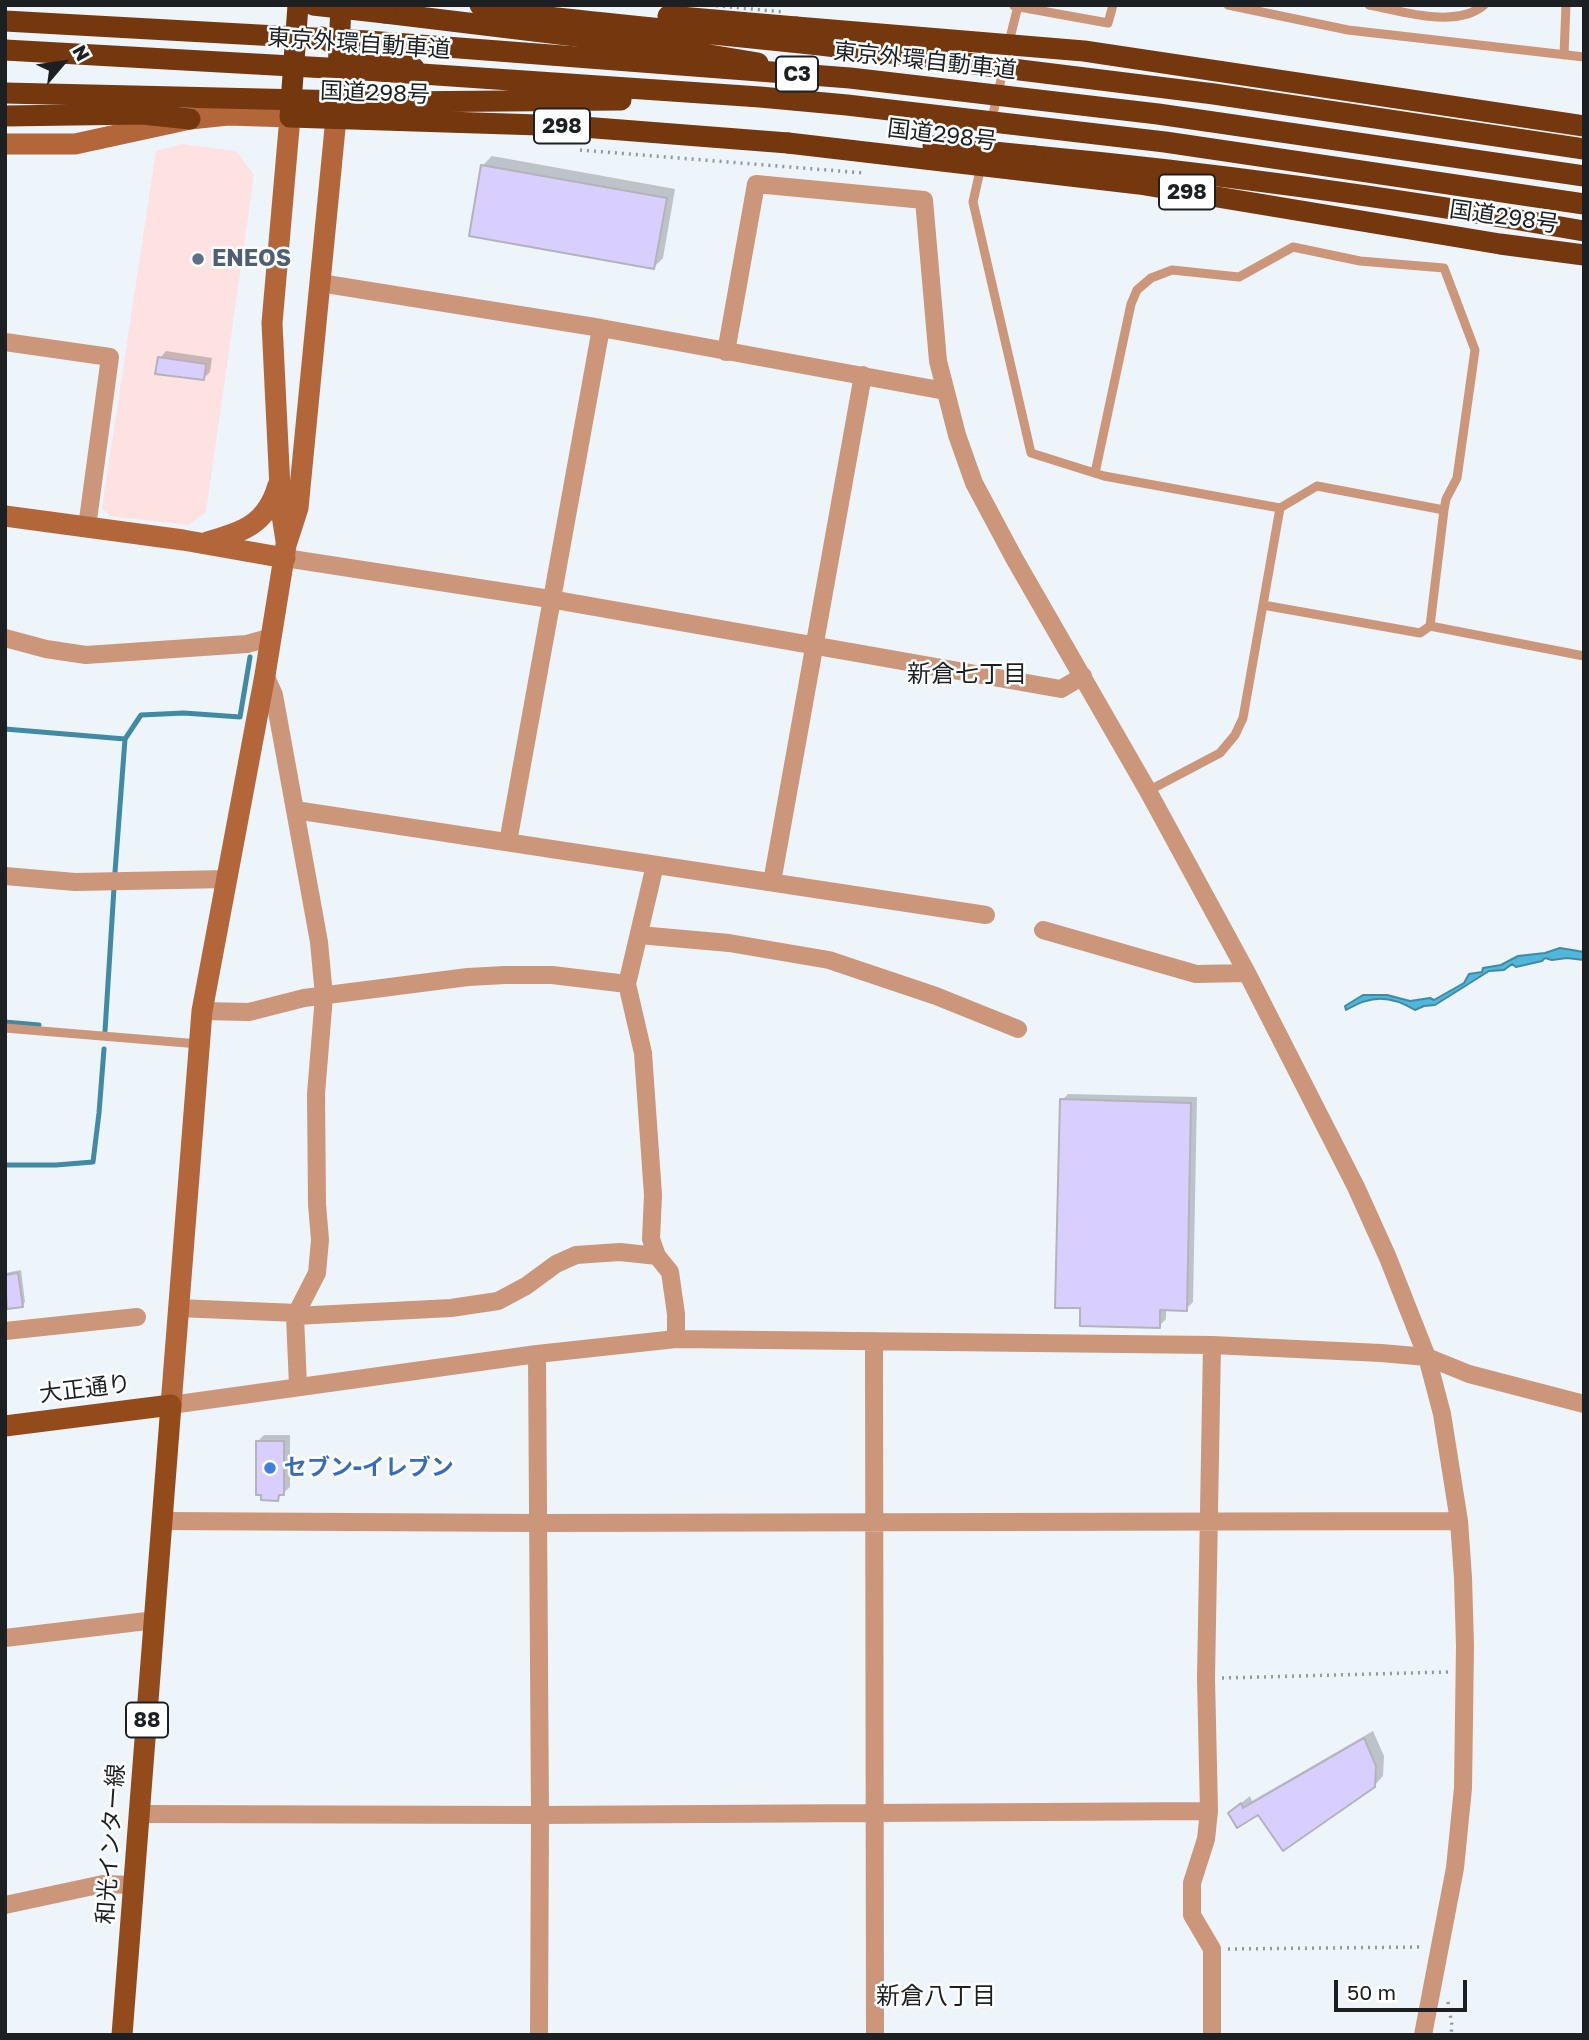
<!DOCTYPE html>
<html>
<head>
<meta charset="utf-8">
<style>
	body { margin:0 }
	#map { position:relative; width:1589px; height:2040px; overflow:hidden; background:#edf4fa; font-family:"Golos Text",sans-serif }
	canvas { display:block }
	.frame { position:absolute; inset:0; border:7px solid #1d2022; pointer-events:none }
	.north { position:absolute; left:28px; top:28px; width:70px; height:70px; -webkit-text-stroke:5px #fff; paint-order:stroke; rotate:61deg; font-size:19px; font-weight:700; line-height:28px; text-align:center; color:#1d2022 }
	.north::after { content:''; display:block; margin:auto; width:24px; height:32px; background:#1d2022; clip-path:polygon(50% 0,100% 100%,50% 72%,0 100%) }
	.scale { position:absolute; left:1334px; top:1980px; width:133px; height:32px; box-sizing:border-box; border:4px solid #1d2022; border-top:0; padding-left:9px; font-size:21px; line-height:24px; white-space:nowrap; color:#1d2022; -webkit-text-stroke:5px #fff; paint-order:stroke }
</style>
</head>
<body>
<div id="map">
<canvas width="1589" height="2040"></canvas>
<div class="frame"></div>
<div class="north">N</div>
<div class="scale">50 m</div>
</div>
<script>
const ctx = document.querySelector('canvas').getContext('2d');
ctx.lineJoin = 'round';
function fill(path, color) {
  ctx.fillStyle = color;
  ctx.fill(path, 'evenodd');
}
function trace(path, color, width, dash) {
  ctx.strokeStyle = color;
  ctx.lineWidth = width;
  ctx.lineCap = dash ? 'butt' : 'round';
  ctx.setLineDash(dash || []);
  ctx.stroke(path);
}
function label(font, color, halo, rows, align = 'center') {
  ctx.font = font + ' "Golos Text","Noto Sans JP",sans-serif';
  ctx.lineWidth = 5;
  ctx.setLineDash([]);
  ctx.textBaseline = 'middle';
  ctx.strokeStyle = halo;
  ctx.fillStyle = color;
  for (const [text, x, y, turn = 0] of rows) {
    ctx.save();
    ctx.translate(x, y);
    ctx.rotate((+turn || 0) * Math.PI / 180);
    ctx.textAlign = isNaN(turn) ? turn : align;
    if (halo) ctx.strokeText(text, 0, 0);
    ctx.fillText(text, 0, 0);
    ctx.restore();
  }
}
const commercial = new Path2D(`
	M182,144L236,151L254,175L206,512L189,525L110,516L102,508L156,151Z`);
const water = new Path2D(`
	M1560,948L1584,952V960L1567,958L1552,960L1545,958L1542,961L1516,967L1512,964L1504,970L1489,971L1435,1005L1424,1006L1415,1010C1390,995 1371,995 1346,1010L1345,1006L1363,995H1387L1410,1001L1430,998L1434,1000L1464,983L1469,974L1482,972L1483,968L1501,965L1518,956L1545,953Z`);
const shadow = new Path2D(`
	M492,156L675,189L663,258L654,267L483,165Z
	M166,351L212,358L210,372L204,378L160,358Z
	M1068,1094L1197,1097L1193,1302L1186,1309L1166,1308V1319L1159,1326L1062,1100Z
	M21,1270L25,1302L22,1306L5,1308V1273Z
	M264,1435H290V1487L277,1499L258,1441Z
	M1373,1731L1384,1756L1383,1776L1374,1786L1259,1812L1238,1825L1240,1804L1250,1796L1252,1801Z`);
const stream = new Path2D(`
	M5,729L125,739
	M115,872L125,739L141,715L184,713L240,717L250,657
	M5,1022L39,1025
	M105,1031L114,888
	M5,1165H56L93,1162L99,1113L104,1049`);
const building = new Path2D(`
	M481,165L667,198L654,269L469,236Z
	M158,357L206,364L204,380L155,374Z
	M1060,1099L1191,1103L1187,1311L1160,1310V1328L1080,1326V1308H1055Z
	M18,1273L23,1307L7,1309L5,1275Z
	M256,1441H284V1495H279L278,1501L261,1500V1495H256Z
	M1364,1738L1376,1766L1375,1787L1283,1851L1258,1815L1237,1828L1228,1813L1241,1803L1243,1808Z`);
const path = new Path2D(`
	M1222,1678L1448,1672
	M1228,1949L1423,1947
	M1448,2002L1452,2025L1451,2035`);
const lane = new Path2D(`
	M1228,5L1348,30L1584,57
	M1369,5C1401,11 1456,29 1484,5
	M1014,6L1108,23L1113,5
	M1008,46L1018,6
	M1564,55L1566,5
	M984,152L1004,67
	M981,166L973,202L1031,453L1104,476L1280,508L1243,718L1235,735L1220,753L1148,791
	M1095,473L1131,304L1137,290L1151,278L1172,270L1239,277L1293,247L1360,261L1444,268L1475,350L1457,478L1446,499L1444,510
	M1263,605L1420,633L1430,626L1444,510L1317,486L1280,508
	M1430,626L1584,656
	M5,1028L199,1044`);
const street = new Path2D(`
	M320,283L601,328L945,391
	M5,342L110,357L87,527
	M726,352L756,184L924,200L938,361L957,435L974,483L1014,558L1148,791L1247,973L1356,1187L1388,1258L1427,1357L1442,1414L1459,1521L1463,1578L1465,1646L1463,1788L1455,1868L1423,2035
	M285,558L550,599L1061,689L1083,676
	M5,638L46,649L86,655L247,644L272,637
	M265,675L274,695L319,942L324,996L316,1094L317,1204L320,1240L317,1273L295,1316L298,1386
	M295,810L986,915
	M508,842L601,328
	M655,865L627,984L643,1053L653,1195L651,1239L657,1256L670,1272L676,1314V1339
	M5,876L75,882L227,879
	M772,882L863,375
	M1043,930L1196,974L1247,973
	M639,935L729,943L829,960L936,996L1018,1029
	M202,1011L249,1012L304,998L468,977L505,975H552L627,984
	M178,1308L297,1313
	M295,1316L451,1308L498,1301L526,1286L556,1264L576,1255L620,1252L657,1256
	M5,1331L137,1317
	M874,1341L875,2035
	M537,1354L540,1815L539,2035
	M171,1405L537,1354L676,1339L1212,1345L1381,1353L1427,1357L1469,1374L1584,1404
	M163,1521L539,1523L1459,1521
	M5,1638L155,1620
	M139,1814L540,1815L1209,1811
	M5,1905L103,1884L134,1885
	M1212,2035V1949L1192,1915V1883L1206,1839L1209,1811L1206,1678L1212,1345`);
const secondary = new Path2D(`
	M5,144H75L190,119L228,115L290,117L272,323L281,509L286,541
	M5,516L183,540L285,558
	M207,542C243,532 267,524 278,485
	M171,1405L202,1011L265,675L286,545L298,508L336,118`);
const primary = new Path2D(`
	M5,1426L171,1405L122,2035`);
const highway = new Path2D(`
	M298,5L290,117L570,126L788,143
	M480,5L495,11C662,31 830,43 996,67
	M385,13L650,45L758,63
	M668,16L796,27
	M322,37L339,48L414,68
	M5,116L142,114L190,119
	M336,118L341,5
	M1034,156C1218,173 1402,199 1584,231`);
const pathBridge = new Path2D(`
	M709,5L784,12
	M580,150L864,173`);
const highwayBridge = new Path2D(`
	M313,5L385,13
	M5,21L368,41L850,78L1158,114L1584,176
	M796,27L1084,51L1584,126
	M5,50L363,70L760,97L847,105L1165,142L1584,204
	M996,67L1214,94L1584,149
	M5,93L390,102L621,100
	M788,143L1139,184L1500,244L1584,255
	M933,146L1034,156`);
const markers = [
	[198,259,7,"#5c6f8a"],
	[270,1468,7,"#3f7fe0"]
];
const shields = [
	[797,74,42],
	[562,126,56],
	[1187,192,56],
	[147,1720,42]
];
const shieldNames = [
	["C3",797,74],
	["298",562,126],
	["298",1187,192],
	["88",147,1720]
];
const streetNames = [
	["東京外環自動車道",359,44,4],
	["東京外環自動車道",925,61,6],
	["国道298号",375,93,2],
	["国道298号",942,135,7],
	["国道298号",1504,217,8],
	["大正通り",85,1389,-7],
	["和光インター線",111,1844,-86]
];
const serviceNames = [
	["ENEOS",212,259]
];
const shopNames = [
	["セブン-イレブン",284,1468]
];
const neighbourhoodNames = [
	["新倉七丁目",967,674],
	["新倉八丁目",936,1996]
];
fill(commercial, '#fde2e1');
fill(water, '#4fb7dc');
trace(water, '#408aa4', 2);
fill(shadow, '#0003');
trace(stream, '#408aa4', 5);
fill(building, '#d9cffe');
trace(building, '#b4b2bb', 2);
trace(path, '#92989c', 3.5, [2, 5]);
trace(lane, '#cb9679', 9);
trace(street, '#cb9679', 18);
trace(secondary, '#b3663a', 21);
trace(primary, '#944b1c', 21);
trace(highway, '#75370d', 21);
trace(pathBridge, '#92989c', 3.5, [2, 5]);
trace(highwayBridge, '#75370d', 21);
for (const [x, y, r, color] of markers) {
  const dot = new Path2D();
  dot.arc(x, y, r, 0, 2 * Math.PI);
  ctx.fillStyle = color;
  ctx.fill(dot);
  trace(dot, '#fff', 2.5);
}
for (const [x, y, w] of shields) {
  const box = new Path2D();
  box.roundRect(x - w / 2, y - 17.5, w, 35, 5);
  ctx.fillStyle = '#fff';
  ctx.fill(box);
  trace(box, '#1d2022', 2);
}
label('bold 21px', '#1d2022', null, shieldNames);
label('23px', '#1d2022', '#fff', streetNames);
label('bold 23px', '#4e5e75', '#fff', serviceNames, 'left');
label('bold 23px', '#366cbe', '#fff', shopNames, 'left');
label('24px', '#1d2022', '#fff', neighbourhoodNames);
</script>
</body>
</html>
